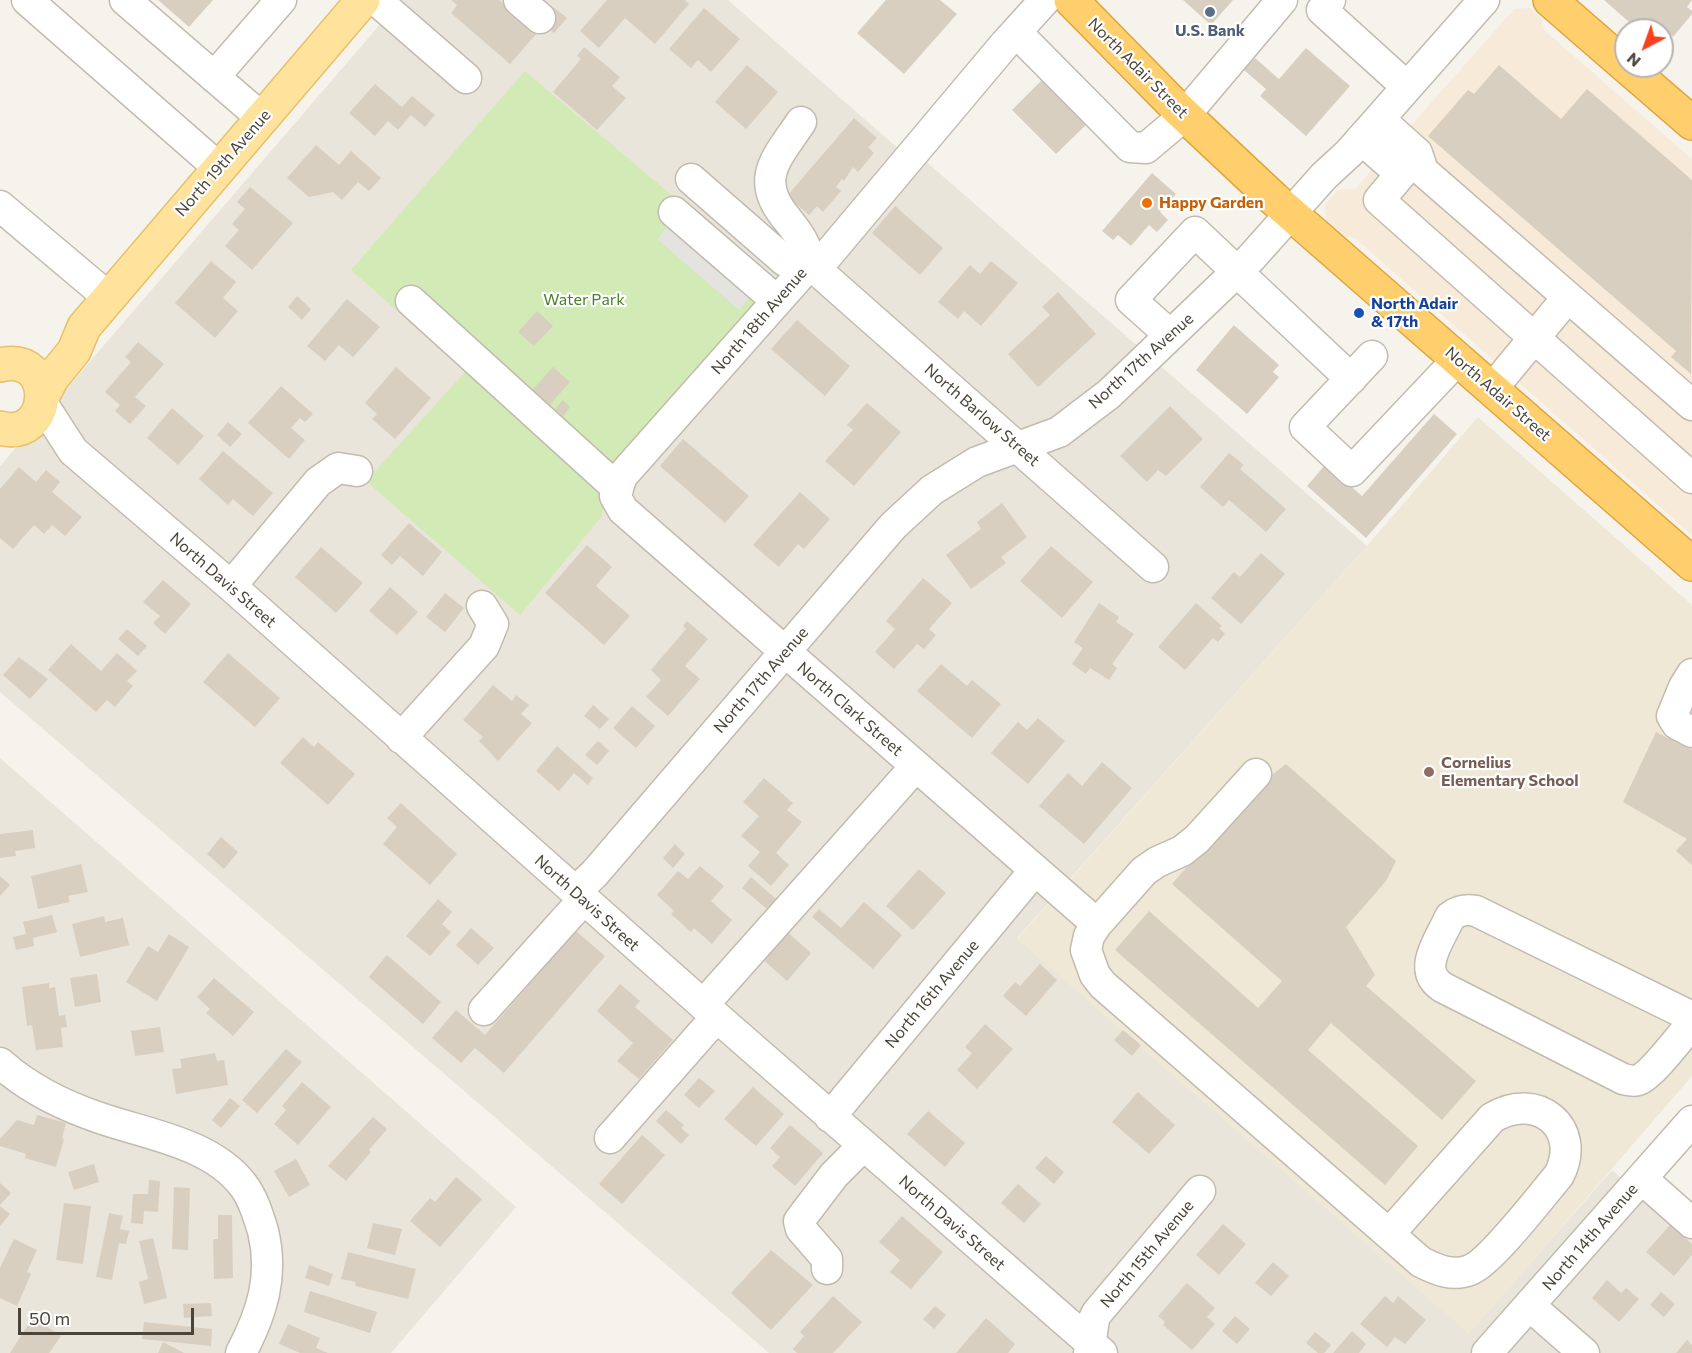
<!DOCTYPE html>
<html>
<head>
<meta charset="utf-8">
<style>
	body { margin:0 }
	#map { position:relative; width:1692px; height:1353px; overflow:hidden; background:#f6f3ec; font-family:Commissioner,sans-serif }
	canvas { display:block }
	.north { position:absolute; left:1614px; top:18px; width:60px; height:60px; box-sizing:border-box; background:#fff; border:2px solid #b7b4b0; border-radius:50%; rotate:221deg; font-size:16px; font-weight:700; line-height:24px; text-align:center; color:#4b4439 }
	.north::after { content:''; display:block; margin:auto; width:21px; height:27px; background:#fc3f1d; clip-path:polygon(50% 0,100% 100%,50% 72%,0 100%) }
	.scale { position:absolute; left:18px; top:1308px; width:176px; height:27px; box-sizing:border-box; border:3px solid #4b4439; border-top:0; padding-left:8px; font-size:18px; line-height:21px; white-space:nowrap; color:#4b4439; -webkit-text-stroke:4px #fff; paint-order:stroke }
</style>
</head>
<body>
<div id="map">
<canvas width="1692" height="1353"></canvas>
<div class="north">N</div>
<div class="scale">50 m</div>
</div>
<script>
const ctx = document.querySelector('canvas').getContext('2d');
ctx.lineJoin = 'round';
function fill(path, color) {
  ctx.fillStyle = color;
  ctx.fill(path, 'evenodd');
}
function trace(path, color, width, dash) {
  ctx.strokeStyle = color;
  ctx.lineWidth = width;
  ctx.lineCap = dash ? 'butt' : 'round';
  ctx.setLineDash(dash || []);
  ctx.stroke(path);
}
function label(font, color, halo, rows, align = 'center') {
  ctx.font = font + ' Commissioner,sans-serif';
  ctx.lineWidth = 4.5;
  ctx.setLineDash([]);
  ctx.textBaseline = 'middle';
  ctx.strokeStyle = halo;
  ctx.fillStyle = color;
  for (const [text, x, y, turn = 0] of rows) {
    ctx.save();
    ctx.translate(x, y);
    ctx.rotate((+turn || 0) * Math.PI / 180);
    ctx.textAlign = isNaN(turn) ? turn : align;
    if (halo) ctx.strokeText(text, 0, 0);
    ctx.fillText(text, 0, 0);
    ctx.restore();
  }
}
const residential = new Path2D(`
	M401,0H728L916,164L922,158L1367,546L1017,938L1469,1333L1612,1170L1692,1240V1353H769L0,692V466Z
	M0,758L516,1207L391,1353H0Z`);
const commercial = new Path2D(`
	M1530,8L1540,17L1545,31L1692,159V535L1355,238L1339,235L1326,222L1325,205L1337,190L1355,189L1514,9Z`);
const education = new Path2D(`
	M1478,417L1692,605V1076L1469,1334L1017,939L1367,546Z`);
const green = new Path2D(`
	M525,71L761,271L762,304L605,495L602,516L520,615L366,481L466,371L351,270Z`);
const parking = new Path2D(`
	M674,219L757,289L739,310L657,239Z`);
const building = new Path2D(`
	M158,0H213L189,27Z
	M451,0H499L537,33L510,64L451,13L457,5Z
	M607,0H685L689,4L655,44L625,18L599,48L580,31Z
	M886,0H940L957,14L904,74L857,33Z
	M1183,0H1233L1211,25Z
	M1604,0H1692L1687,7L1692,11V14L1673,37L1667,31L1662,37V30H1638Z
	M553,7L567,18L554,33L541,21Z
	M704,8L740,39L711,72L698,60L691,68L669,49Z
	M584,47L620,77L612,86L626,98L597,130L553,92L581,59L577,56Z
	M1306,48L1350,86L1306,136L1260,96L1266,89L1244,70L1255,58L1279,79Z
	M747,65L778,92L746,129L715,102Z
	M1499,65L1561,119L1587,89L1692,180L1691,374L1671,357L1676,351L1428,136L1468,90L1474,94Z
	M1044,78L1088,123L1056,154L1012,110Z
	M375,84L402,107L412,96L435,115L425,127L411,115L398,130L388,121L375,136L349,113Z
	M854,118L877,138L868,147L874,153L858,172L853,167L844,181L842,179L836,187L841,191L823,212L817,206L809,215L787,196Z
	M316,145L339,165L351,151L381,178L369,191L358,182L342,200L333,192L309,197L287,178Z
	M1152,173L1176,194L1160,212L1168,220L1157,232L1149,225L1131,246L1118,235L1113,240L1102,231Z
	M250,187L293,223L252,270L225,246L239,230L232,224L245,209L237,202Z
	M895,206L943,248L920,275L872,233Z
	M211,261L236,282L223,298L238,311L215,338L175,303Z
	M991,261L1018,283L981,326L964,311L958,319L938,302L970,265L980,274Z
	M1058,292L1096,334L1038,387L1008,354L1050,315L1042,307Z
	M297,296L311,309L302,320L288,307Z
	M347,299L380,327L353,357L339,345L325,361L307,346Z
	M537,311L553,326L534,346L518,332Z
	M797,320L850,366L825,396L771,349Z
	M1234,325L1279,365L1273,372L1279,377L1247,414L1196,370Z
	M138,342L164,364L135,397L146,406L130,424L115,411L120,405L105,392L131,362L125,357Z
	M396,367L431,398L395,439L372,419L377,414L365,403Z
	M553,367L570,382L549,406L532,390Z
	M281,386L313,414L305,422L300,418L291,428L305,440L289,459L248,423Z
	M563,400L570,407L563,416L555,409Z
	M867,403L901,432L854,486L825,461L853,430L847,425Z
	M1170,406L1203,439L1166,476L1158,470L1147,482L1120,456Z
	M172,408L204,436L178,465L147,438Z
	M1434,414L1457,434L1366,538L1307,486L1326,464L1362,496Z
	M228,422L242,434L230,447L217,435Z
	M683,439L749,496L725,523L660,466Z
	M223,451L273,493L253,516L233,499L228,505L199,479Z
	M1229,453L1244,465L1240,469L1286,509L1266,532L1229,500L1223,507L1200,487Z
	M19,467L36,482L46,470L60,482L52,492L82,517L65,536L52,525L44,534L34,525L13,549L0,538V489Z
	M800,492L830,519L804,549L798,544L779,567L753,545Z
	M1002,503L1027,537L1001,557L1006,563L971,589L946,555L981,529L977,522Z
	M409,523L442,552L423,576L400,556L392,565L381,555Z
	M587,545L612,567L596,586L630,616L604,645L545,593Z
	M1051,546L1093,582L1062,618L1020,581Z
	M321,547L363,583L336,613L295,577Z
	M1261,553L1285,574L1241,624L1211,598L1234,572L1240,577Z
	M923,578L952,603L929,629L936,635L924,649L917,644L894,669L875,652L895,629L886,621Z
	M163,580L191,604L165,634L153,623L160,616L143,602Z
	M390,587L418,612L397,635L369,611Z
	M445,593L464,608L445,632L426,617Z
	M1099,603L1119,617L1116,622L1134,634L1112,664L1117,668L1109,680L1090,668L1086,674L1072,664L1083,648L1074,642Z
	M1196,603L1222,626L1219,628L1225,634L1218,642L1213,638L1185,670L1158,647Z
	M687,621L708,639L685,666L700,679L668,716L646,697L661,680L651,670L686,629L683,626Z
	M127,629L147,646L138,656L118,639Z
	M71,644L101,671L117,653L137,671L127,681L133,686L115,707L107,700L96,712L48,670Z
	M228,653L280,698L255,727L203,682Z
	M19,657L48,679L30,699L3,675Z
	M941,664L967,686L972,680L1001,704L972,738L917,691Z
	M493,685L512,701L516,695L529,705L521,714L532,723L498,761L479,741L483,737L463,720Z
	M593,705L609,719L600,729L584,716Z
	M632,706L655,726L636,748L613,728Z
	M1038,718L1065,741L1028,784L991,753L1018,722L1027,730Z
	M1656,732L1692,750V865L1676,851L1687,839L1623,802Z
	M303,737L314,747L318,742L355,774L328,805L280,763Z
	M598,741L609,751L597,765L585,755Z
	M557,746L593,778L588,785L574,773L559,791L536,771Z
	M1102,762L1132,788L1084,844L1039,806L1068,773L1082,786Z
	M1286,764L1396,861L1386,881L1346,927L1375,975L1366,986L1476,1081L1442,1120L1331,1023L1308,1050L1418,1146L1385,1185L1115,950L1149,911L1258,1008L1282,981L1172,884L1205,846L1269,777Z
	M764,778L793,803L787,810L802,822L776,853L789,865L771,886L748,866L760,852L741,836L759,816L743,802Z
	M401,803L457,854L430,885L383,844L397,827L387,818Z
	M33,830L35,848L15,851L16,856L0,858V834Z
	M221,837L238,852L224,869L207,854Z
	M675,844L685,854L673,868L663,858Z
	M81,864L88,892L68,896L70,902L38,909L31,876Z
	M700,866L724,886L711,901L732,920L712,944L694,928L691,932L671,914L674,911L657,895L678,871L688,879Z
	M919,869L946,893L913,930L886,906Z
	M0,876L10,885L0,896Z
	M751,877L776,899L767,909L742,888Z
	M438,899L452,912L442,924L451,932L430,956L406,936Z
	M864,902L902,935L873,969L812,917L819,909L841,928Z
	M52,915L57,932L33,938L34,946L16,950L13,937L26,934L23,922Z
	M104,916L105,922L123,918L129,945L80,957L72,924Z
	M471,928L494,948L478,965L456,945Z
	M785,930L811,953L787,981L761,958Z
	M576,931L605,956L504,1073L475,1048L461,1063L432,1038L456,1010L485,1035Z
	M169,934L189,947L157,1001L126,982L148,946L158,952Z
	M387,955L441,1002L423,1024L369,977Z
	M1040,964L1057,980L1026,1016L1003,996L1015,982L1020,986Z
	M97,974L101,1002L75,1007L70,978Z
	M214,978L254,1012L233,1036L206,1013L210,1009L197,997Z
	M49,983V988L55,987L59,1016L65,1015L67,1027L61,1028L63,1047L36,1050L32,1025L27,1026L22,987Z
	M620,984L640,1001L635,1007L673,1040L639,1079L617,1061L633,1043L597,1011Z
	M985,1024L1013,1049L977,1089L957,1070L972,1053L965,1047Z
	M160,1027L164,1052L135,1056L131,1031Z
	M1123,1030L1141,1045L1132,1056L1114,1040Z
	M286,1049L302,1062L257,1113L242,1100Z
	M215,1053L217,1061L224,1060L228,1085L176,1094L172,1069L182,1068L180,1059Z
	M699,1078L715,1091L699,1108L684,1095Z
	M302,1082L331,1107L298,1145L274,1124L286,1110L282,1106Z
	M753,1087L784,1114L756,1146L724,1119Z
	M1138,1092L1175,1125L1149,1154L1112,1122Z
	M230,1098L240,1106L221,1128L212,1120Z
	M666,1110L684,1125L681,1128L689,1135L681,1144L656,1121Z
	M928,1111L965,1143L945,1167L907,1134Z
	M37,1115L66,1123L62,1138L64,1139L56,1167L25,1158L26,1154L0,1146V1139L17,1120L34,1125Z
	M373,1117L387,1129L369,1150L371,1152L346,1181L328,1166Z
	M790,1125L823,1153L795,1186L772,1166L780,1157L770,1148Z
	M642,1135L665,1155L622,1204L599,1184Z
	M1046,1156L1064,1172L1054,1184L1035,1168Z
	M296,1159L310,1185L289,1197L274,1171Z
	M94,1164L99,1182L74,1190L68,1172Z
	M456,1177L482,1199L440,1247L410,1221L430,1198L435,1202Z
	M149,1180L160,1181L158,1212L144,1211L143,1224L131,1223L133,1194H148Z
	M0,1183L11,1193L0,1205Z
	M1018,1184L1041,1204L1024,1223L1001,1203Z
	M174,1187L190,1188L188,1250L172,1249Z
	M64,1203L91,1206L83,1264L56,1260Z
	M0,1206L10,1214L0,1226Z
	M109,1213L123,1216L120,1229L129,1231L126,1244L119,1243L112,1280L96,1277Z
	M218,1215H232L233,1278L214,1279L213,1239H218Z
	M902,1216L943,1252L911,1289L890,1272L900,1260L879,1242Z
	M373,1223L402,1229L395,1255L367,1248Z
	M1223,1224L1246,1244L1219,1275L1196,1255Z
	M1670,1225L1692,1244V1255L1674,1276L1646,1252Z
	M153,1238L167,1298L144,1304L139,1282L148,1279L139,1241Z
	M14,1239L37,1250L27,1272L31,1274L17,1306L0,1298V1268Z
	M771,1250L813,1285L771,1330L731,1293Z
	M348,1252L416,1269L408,1299L355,1286L356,1282L341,1279Z
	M1273,1262L1289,1276L1271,1296L1255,1283Z
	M309,1265L333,1274L329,1286L305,1278Z
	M1607,1280L1621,1293L1626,1288L1639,1299L1619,1322L1592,1298Z
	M1187,1283L1215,1308L1207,1317L1215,1324L1192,1350L1163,1325L1165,1322L1158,1316Z
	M310,1291L377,1312L370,1333L304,1312Z
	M1661,1292L1675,1304L1664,1317L1650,1305Z
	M833,1296L862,1322L833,1353H797L793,1349L804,1336L800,1332Z
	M1385,1296L1393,1303L1398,1296L1426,1320L1405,1344L1395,1337L1387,1347L1360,1324Z
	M211,1303L212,1316L184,1318L183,1304Z
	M935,1306L946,1315L934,1329L923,1319Z
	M1235,1316L1250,1329L1237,1344L1222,1331Z
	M33,1317L61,1336L49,1353H10Z
	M986,1318L1015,1344L1008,1353H956Z
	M144,1322L212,1329L211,1346L142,1339Z
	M288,1324L320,1338L316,1348L328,1353H300L279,1344Z
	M1352,1331L1366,1344L1359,1353H1333Z
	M1315,1332L1331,1345L1324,1353H1318L1306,1343Z
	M1687,1340L1692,1345V1353H1676Z
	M163,1342L184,1353H158Z`);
const minor = new Path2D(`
	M27,0L219,168
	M125,0L262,118
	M376,0L466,78
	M519,0L540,18
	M1330,0L1322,10L1407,87
	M1016,32L1130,147L1146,148L1184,116L1282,0
	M214,77L281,0
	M1379,119L1417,153L1423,171L1692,405
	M801,122C777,158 753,179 787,219C799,234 807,245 810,264
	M1361,139L1401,174L1379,200L1692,478
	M691,179L785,261L810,264
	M0,206L108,297
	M674,212L777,301
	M810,264L622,476L615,496L623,510L1097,924
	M810,264L1153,567
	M816,269L1005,44L1045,0
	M411,301L618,489
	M1170,335L1131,300L1195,232L1351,379
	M1372,356L1305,427L1352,471L1458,359
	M1492,389L1568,297
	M42,403L73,451L231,586L718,1018L1102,1353
	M231,586L318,482L338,468L357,471
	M1692,674L1684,687L1672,716L1677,724L1692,732
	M401,738L484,646L493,624L482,606
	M1256,774L1197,839L1182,851L1157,862L1144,871L1097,924L1089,936L1086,950L1095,975L1103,985L1421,1262C1437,1270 1453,1277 1470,1270C1490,1263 1542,1195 1559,1175C1583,1128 1537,1090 1492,1118L1389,1234
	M575,892L595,873L893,526L932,490L977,462L1059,432L1109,394L1251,258L1324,176L1349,153L1484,0
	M703,1005L916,766
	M484,1010L583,900
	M1692,1017L1476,911C1466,909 1458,910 1450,917C1440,940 1416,969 1442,987L1623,1079C1628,1080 1633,1082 1638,1080C1651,1076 1681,1036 1692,1023
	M0,1063C28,1088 64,1106 100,1118C146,1134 211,1143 243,1185C253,1198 258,1215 263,1231C274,1276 262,1313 241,1353
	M830,1117L1035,870
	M610,1138L705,1030L718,1018
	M1642,1179L1692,1223
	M827,1269V1259L801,1229L799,1221L834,1175L863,1146
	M1530,1306L1584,1353
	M1089,1353L1094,1319L1097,1313L1200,1191
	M1487,1353L1692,1121`);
const major = new Path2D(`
	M0,365C58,351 53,443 0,428
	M43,395L52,378L74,351L84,327L363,0`);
const highway = new Path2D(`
	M1071,0L1177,108L1274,199L1692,564
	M1550,0L1626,66
	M1626,66L1692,123`);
const markers = [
	[1210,12,6,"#5c6f8a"],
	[1147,203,6,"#e8710a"],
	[1359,313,6,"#1a4fb4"],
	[1429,772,6,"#8d6e63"]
];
const serviceNames = [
	["U.S. Bank",1210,31]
];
const streetNames = [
	["North Adair Street",1138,68,45],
	["North 19th Avenue",223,163,-49],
	["North 18th Avenue",759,321,-49],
	["North 17th Avenue",1141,361,-42],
	["North Adair Street",1498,394,41],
	["North Barlow Street",982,415,41],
	["North Davis Street",223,580,41],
	["North 17th Avenue",761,680,-49],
	["North Clark Street",850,709,41],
	["North Davis Street",587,903,42],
	["North 16th Avenue",932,994,-50],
	["North Davis Street",952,1223,41],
	["North 14th Avenue",1590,1237,-49],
	["North 15th Avenue",1147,1254,-50]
];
const foodNames = [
	["Happy Garden",1159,203]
];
const parkNames = [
	["Water Park",584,300]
];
const transitNames = [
	["North Adair",1371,304],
	["& 17th",1371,322]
];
const educationNames = [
	["Cornelius",1441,763],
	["Elementary School",1441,781]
];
fill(residential, '#eae5da');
fill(commercial, '#f7ead8');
fill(education, '#efe8d6');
fill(green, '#d2eab5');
fill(parking, '#e5e3e0');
fill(building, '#d8cfc1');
trace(minor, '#c2bbae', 33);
trace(major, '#e6c16a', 36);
trace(highway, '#e0a43c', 36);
trace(minor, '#fff', 30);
trace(major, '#ffe39c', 33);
trace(highway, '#ffcf6e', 33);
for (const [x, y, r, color] of markers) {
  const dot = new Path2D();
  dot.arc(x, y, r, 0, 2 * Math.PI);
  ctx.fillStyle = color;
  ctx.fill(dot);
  trace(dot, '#fff', 2);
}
label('bold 16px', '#4e5e75', '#fff', serviceNames);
label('16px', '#4b4439', '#fff', streetNames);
label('bold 16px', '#c56008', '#fff', foodNames, 'left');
label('16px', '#4a7f2a', '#fff', parkNames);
label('bold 16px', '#164399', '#fff', transitNames, 'left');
label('bold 16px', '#785e54', '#fff', educationNames, 'left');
</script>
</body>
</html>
